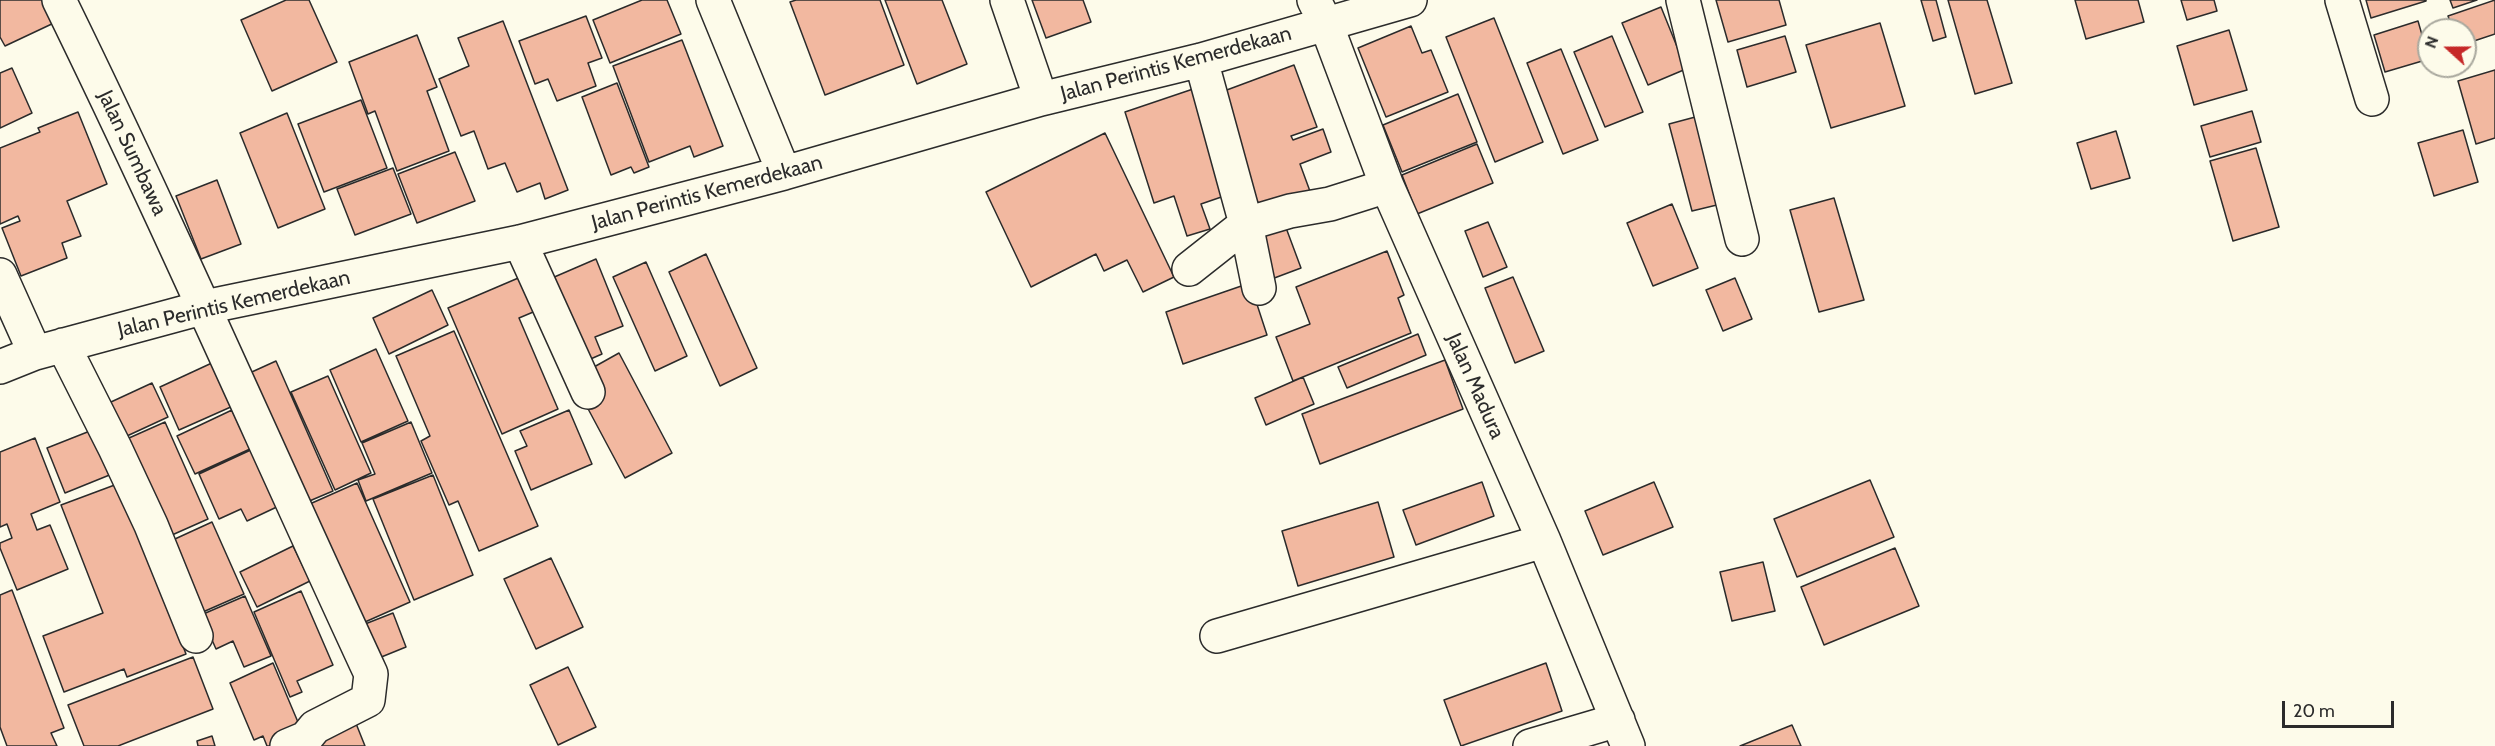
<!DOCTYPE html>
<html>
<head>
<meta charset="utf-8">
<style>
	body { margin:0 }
	#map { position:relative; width:2495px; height:746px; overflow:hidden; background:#fdfbea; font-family:Cabin,sans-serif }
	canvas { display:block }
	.north { position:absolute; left:2417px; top:18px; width:60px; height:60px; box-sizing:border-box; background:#fdfbea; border:2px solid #a9a89e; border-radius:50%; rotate:291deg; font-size:16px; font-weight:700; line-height:24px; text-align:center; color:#2b2b2b }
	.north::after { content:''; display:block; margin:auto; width:21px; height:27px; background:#c62828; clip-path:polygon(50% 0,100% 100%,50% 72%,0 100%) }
	.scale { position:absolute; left:2282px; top:701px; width:112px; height:27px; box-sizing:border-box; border:3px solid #2b2b2b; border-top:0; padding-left:8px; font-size:18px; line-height:21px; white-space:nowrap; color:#2b2b2b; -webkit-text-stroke:4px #fdfbea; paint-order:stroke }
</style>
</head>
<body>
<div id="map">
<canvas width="2495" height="746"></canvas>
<div class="north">N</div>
<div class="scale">20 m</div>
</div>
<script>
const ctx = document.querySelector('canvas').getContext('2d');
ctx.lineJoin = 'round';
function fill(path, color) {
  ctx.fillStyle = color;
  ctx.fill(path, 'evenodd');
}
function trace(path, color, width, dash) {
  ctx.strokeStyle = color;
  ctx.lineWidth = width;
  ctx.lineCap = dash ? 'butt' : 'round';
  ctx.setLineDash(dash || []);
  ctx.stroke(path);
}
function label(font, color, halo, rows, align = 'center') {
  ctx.font = font + ' Cabin,sans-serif';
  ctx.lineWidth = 4.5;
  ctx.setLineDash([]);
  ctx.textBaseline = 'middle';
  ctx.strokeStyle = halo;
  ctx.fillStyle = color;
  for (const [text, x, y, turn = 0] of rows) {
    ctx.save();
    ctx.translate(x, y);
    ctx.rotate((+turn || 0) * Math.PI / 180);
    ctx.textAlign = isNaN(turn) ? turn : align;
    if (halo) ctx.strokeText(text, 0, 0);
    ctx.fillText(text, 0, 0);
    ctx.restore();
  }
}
const building = new Path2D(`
	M0,0H46L56,22L5,46L0,37Z
	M286,0H309L337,62L272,91L241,20Z
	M642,0H667L681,34L610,63L593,20Z
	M796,0H880L904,65L825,95L790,2Z
	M885,0H942L967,64L917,84Z
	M1032,0H1083L1091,22L1046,38Z
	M1716,0H1779L1786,25L1728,42Z
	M1921,0H1936L1946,37L1933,41Z
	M1948,0H1987L2012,83L1975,94Z
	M2075,0H2138L2144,22L2086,39Z
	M2181,0H2214L2217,11L2187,20Z
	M2366,0H2426V1L2371,18Z
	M2450,0H2477L2453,8Z
	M2495,0V34L2465,44V30H2453L2448,16Z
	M1661,7L1686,69L1648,85L1622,23Z
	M586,16L602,58L588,63L596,86L557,101L548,79L535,84L519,41Z
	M1494,18L1543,142L1495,162L1446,37Z
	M503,21L568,190L545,199L540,183L517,192L505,163L488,169L474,131L461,136L439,79L469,66L458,38Z
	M2418,21L2429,59L2385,72L2374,35Z
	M1880,23L1905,106L1831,128L1806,45Z
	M1411,26L1422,53L1431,50L1448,92L1386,117L1358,48Z
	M2229,30L2247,90L2194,105L2177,46Z
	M417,35L437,87L427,91L449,151L397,171L375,111L368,114L349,62Z
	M1612,36L1643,112L1605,127L1574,52Z
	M1785,36L1796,72L1747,87L1737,50Z
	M682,40L723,146L694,157L690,146L649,162L613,66Z
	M1561,49L1598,140L1563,154L1527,63Z
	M1294,65L1317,127L1291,136L1293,140L1323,129L1331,152L1300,164L1311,194L1258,213L1216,94Z
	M12,68L32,113L0,128V73Z
	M2495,70V138L2476,144L2458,81Z
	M617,83L649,167L634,173L631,167L611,175L582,97Z
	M1199,87L1233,193L1201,204L1210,229L1187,236L1174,196L1154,203L1125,112Z
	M1458,94L1477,142L1402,172L1383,125Z
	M361,100L387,168L324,192L298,124Z
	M2252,111L2261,142L2210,157L2201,126Z
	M78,112L107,184L67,201L81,236L62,243L67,258L21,276L2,228L20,221L18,216L0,224V148L40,132L38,128Z
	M287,113L325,209L278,228L240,133Z
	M1699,116L1721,204L1692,211L1669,124Z
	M2463,130L2478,182L2434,196L2418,143Z
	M2116,131L2130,178L2091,189L2077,143Z
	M1105,133L1174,277L1143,292L1127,260L1104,271L1096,254L1031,287L986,192Z
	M1477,144L1493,183L1417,214L1402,175Z
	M2256,148L2279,227L2233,241L2210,161Z
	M455,152L475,201L417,223L398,174Z
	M393,168L411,214L355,235L337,189Z
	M217,180L241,244L201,259L176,196Z
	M1834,198L1864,300L1819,312L1790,210Z
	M1672,204L1698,268L1653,286L1627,223Z
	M1282,217L1301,268L1269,280L1250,229Z
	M1488,222L1507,267L1483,277L1465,231Z
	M1387,251L1404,295L1398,298L1411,333L1293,381L1276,337L1310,324L1296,287Z
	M706,254L757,368L720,386L669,272Z
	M596,259L623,326L595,337L602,354L586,361L552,278Z
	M646,262L687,356L655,371L613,277Z
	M523,276L538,310L519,318L558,409L502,434L448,308Z
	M1513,277L1544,351L1515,363L1485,288Z
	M1735,278L1752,319L1723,331L1706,290Z
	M1250,283L1267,335L1183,364L1166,312Z
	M432,290L448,325L389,354L373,318Z
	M454,331L538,526L479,551L458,501L449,505L421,441L430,436L396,356Z
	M1418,334L1426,355L1347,388L1338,367Z
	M376,349L408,421L361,442L330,370Z
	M619,353L672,453L625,478L586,405L585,372Z
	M1445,360L1463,409L1320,464L1302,414Z
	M276,361L333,491L300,505L243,376Z
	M214,362L233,406L179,430L160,387Z
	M328,376L371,473L335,490L291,392Z
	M1303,377L1314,404L1266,425L1255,398Z
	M152,383L168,417L114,442L98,408Z
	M232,410L250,449L195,474L177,436Z
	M569,410L592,464L531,490L515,451L527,446L520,431Z
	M165,422L208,519L163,539L120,442Z
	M411,422L432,473L366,501L358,480L375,474L362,443Z
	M95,429L112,474L65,493L47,448Z
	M35,438L60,502L31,514L37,530L50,525L68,569L17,590L0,548V543L12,538L7,524L0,527V452Z
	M255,448L281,505L247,521L241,509L219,519L199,474Z
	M433,475L473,575L414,600L373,499Z
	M1870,480L1894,537L1797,577L1774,519Z
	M1482,482L1494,516L1416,545L1403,510Z
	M1654,482L1673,527L1603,555L1585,511Z
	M120,483L186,654L127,677L124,669L64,692L43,636L103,613L61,505Z
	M357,483L410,602L356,626L303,507Z
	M1378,502L1394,557L1298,586L1282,531Z
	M212,522L244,594L196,615L164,544Z
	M293,546L310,581L257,607L240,572Z
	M1895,548L1919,606L1824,645L1801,587Z
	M551,558L583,627L536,649L504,579Z
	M1763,562L1775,611L1732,621L1720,572Z
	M12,590L64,728L51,733L57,746H7L0,727V595Z
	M301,591L333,665L297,681L302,692L290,697L254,612Z
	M245,596L271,656L244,667L233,641L216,649L201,615Z
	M393,613L406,647L374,660L360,626Z
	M193,657L213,709L118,746H84L68,705Z
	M273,663L303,734L274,746H267L263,736L254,740L230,683Z
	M1546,663L1562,711L1461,746L1444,700Z
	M568,667L596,727L558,745L530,685Z
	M353,716L365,746H317Z
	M1792,725L1801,746H1740Z
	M212,736L215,746H198L197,741Z`);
const minor = new Path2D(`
	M59,0C168,222 267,450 371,674L368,700L315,727L306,738L287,746
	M713,0L784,173
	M1007,0L1041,99
	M1314,0L1326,24L1387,186L1544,541L1628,746
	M1683,0L1742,239
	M2342,0L2372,99
	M1201,60L1246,224L1259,288
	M520,242L588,392
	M1189,269L1246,224L1290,211L1330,204L1387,186
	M0,275L35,353
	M63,345L115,448L151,525L196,636
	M0,367L35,353L205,307L520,242L784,173L1041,99L1201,60L1410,0
	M1217,636L1544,541
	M1530,746L1618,720`);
const streetNames = [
	["Jalan Perintis Kemerdekaan",1176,64,-15],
	["Jalan Sumbawa",132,153,65],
	["Jalan Perintis Kemerdekaan",707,193,-15],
	["Jalan Perintis Kemerdekaan",234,304,-13],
	["Jalan Madura",1475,386,66]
];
fill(building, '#f2b8a0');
trace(building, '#2b2b2b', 1.5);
trace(minor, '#2b2b2b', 36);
trace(minor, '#fdfbea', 33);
label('21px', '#2b2b2b', '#fdfbea', streetNames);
</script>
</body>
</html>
